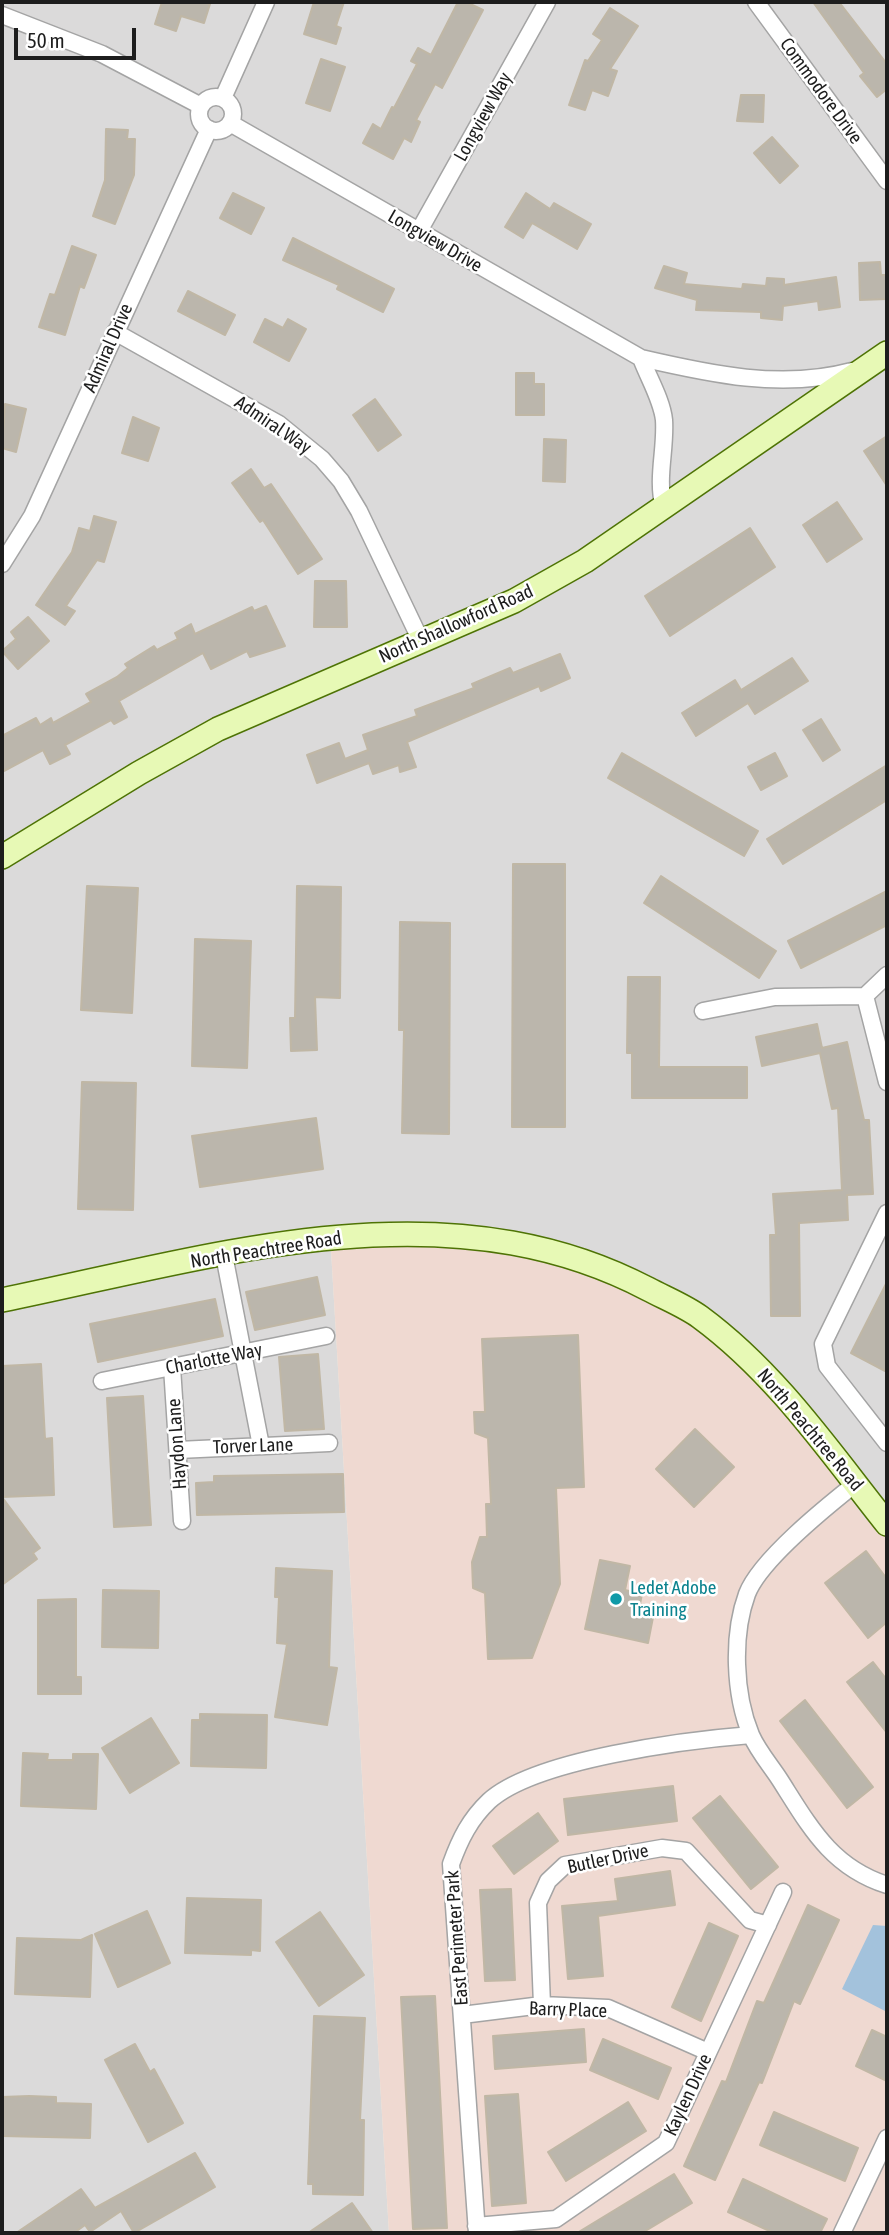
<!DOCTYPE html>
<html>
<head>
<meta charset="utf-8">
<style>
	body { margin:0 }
	#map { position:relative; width:889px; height:2235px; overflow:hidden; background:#eeede3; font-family:"Asap Condensed",sans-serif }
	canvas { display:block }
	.frame { position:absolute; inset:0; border:4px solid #1d1d1d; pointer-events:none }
	.scale { position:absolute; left:14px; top:28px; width:122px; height:32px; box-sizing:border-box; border:4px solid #1d1d1d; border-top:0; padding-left:9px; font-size:21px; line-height:24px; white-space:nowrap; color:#1d1d1d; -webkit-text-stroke:5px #fff; paint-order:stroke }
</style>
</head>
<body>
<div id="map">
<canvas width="889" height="2235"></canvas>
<div class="frame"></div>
<div class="scale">50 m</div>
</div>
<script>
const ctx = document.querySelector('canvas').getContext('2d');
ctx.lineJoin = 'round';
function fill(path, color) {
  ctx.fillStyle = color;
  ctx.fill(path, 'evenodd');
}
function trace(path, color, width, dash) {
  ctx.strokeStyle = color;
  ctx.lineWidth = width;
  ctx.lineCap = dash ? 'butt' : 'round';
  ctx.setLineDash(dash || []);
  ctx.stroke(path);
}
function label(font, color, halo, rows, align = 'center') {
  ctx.font = font + ' "Asap Condensed",sans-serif';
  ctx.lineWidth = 5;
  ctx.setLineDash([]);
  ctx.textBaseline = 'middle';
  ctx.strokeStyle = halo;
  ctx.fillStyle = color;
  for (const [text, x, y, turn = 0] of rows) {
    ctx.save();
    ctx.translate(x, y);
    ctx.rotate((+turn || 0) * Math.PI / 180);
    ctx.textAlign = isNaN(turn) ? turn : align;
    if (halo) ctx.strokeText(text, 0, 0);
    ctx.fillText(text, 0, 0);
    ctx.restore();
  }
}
const residential = new Path2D(`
	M2,2H887V1520H866L761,1377L330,1233L389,2233H2Z`);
const commercial = new Path2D(`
	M330,1233L607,1260L761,1377L866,1520H887V2233H389Z`);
const water = new Path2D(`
	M873,1925L887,1926V2012L842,1989Z`);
const building = new Path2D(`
	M162,2H202L210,4L204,23L181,16L176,31L155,24Z
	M314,2H344L336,26L341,28L336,44L304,34Z
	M458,2H466L483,10L442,88L435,84L416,120L420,122L411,142L404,138L393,159L363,143L373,124L381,129L392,107L394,108L417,64L411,61L418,48L431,55Z
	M813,2H839L887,64V89L877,97L860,76L864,73Z
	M610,8L638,26L610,69L617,71L608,96L592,90L585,110L569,105L585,60L588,61L602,40L593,34Z
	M321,59L345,67L330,111L306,103Z
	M741,95H764L763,122L737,121Z
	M106,129L128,130L127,139H135L134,175L115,224L93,216L105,180Z
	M772,137L798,166L780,183L754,153Z
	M233,193L264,208L251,234L220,218Z
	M526,193L550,209L554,203L591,224L577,249L532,223L523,238L505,227Z
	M293,238L394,289L383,312L337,289L339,285L283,260Z
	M72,246L96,255L84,288L80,286L65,335L39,327L50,294L55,295Z
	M880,262L881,275H887V299L860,300L859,263Z
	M664,266L687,273L684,284L742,289L743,284L766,286L767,278L784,279V285L836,277L840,307L819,310L818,301L783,306L782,320L761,318V312L696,310L697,300L655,288Z
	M188,291L235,315L225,335L178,311Z
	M265,319L283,328L288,319L306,329L289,361L254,342Z
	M516,373H534V384H544V415H516Z
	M375,399L401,435L378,451L353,415Z
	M5,404L26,409L16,452L2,448Z
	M133,417L159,428L148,461L122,453Z
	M887,436V486L864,451Z
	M544,439L566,440L565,482L543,481Z
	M251,469L264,488L271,484L322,559L298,574L263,520L260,522L232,483Z
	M837,502L862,539L827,562L803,525Z
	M94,516L116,522L104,562L97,560L66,606L75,611L65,625L36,605L72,552L79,528L90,531Z
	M750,528L775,567L670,636L645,596Z
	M315,581H346L347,627H314Z
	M266,606L285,646L250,657L247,651L211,669L203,653L119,701L127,717L114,724L111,720L65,745L70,754L50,764L43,750L2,772V736L36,718L40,725L51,718L53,723L91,702L86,694L117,677L128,668L125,664L154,646L157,650L178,639L175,633L191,624L195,634L252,607L254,611Z
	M28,617L49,641L18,669L2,651L16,639L11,632Z
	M560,654L570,678L541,691L539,686L407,742L416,767L400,772L399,765L373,774L369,763L317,783L307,755L339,743L345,759L368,750L363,735L417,716L415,710L474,688L472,684L510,668L513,673Z
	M792,658L808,681L755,714L748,703L696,736L682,713L735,680L741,690Z
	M821,719L840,750L823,761L803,730Z
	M622,753L758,831L744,856L608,778Z
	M775,753L787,776L761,790L748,767Z
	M887,765V800L783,864L767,839Z
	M513,864H565V1127H512Z
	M661,876L776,951L759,978L644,903Z
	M87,886L138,888L132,1013L81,1010Z
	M297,886L341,887L340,998L315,997L317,1050L291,1051L290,1018H295Z
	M887,891V925L801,968L788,941Z
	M400,922L450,923L449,1134L402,1133L404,1030H399Z
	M195,939L251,941L247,1068L192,1066Z
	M628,977H660L659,1067H747V1098H632V1053H627Z
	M817,1024L822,1048L847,1042L864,1120H869L873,1194L847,1195L848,1220L799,1223L800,1316H771L770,1235H776L773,1194L842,1190L838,1108L832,1109L820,1053L762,1066L756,1037Z
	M82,1082L136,1083L133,1210L78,1209Z
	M316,1118L323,1169L200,1187L192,1136Z
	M317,1277L325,1315L255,1330L246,1292Z
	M887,1282V1372L851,1353Z
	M215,1299L223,1336L98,1362L90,1324Z
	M578,1335L584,1487L556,1488L560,1584L532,1658L488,1659L485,1593L473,1588L472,1562L480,1537H487L486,1504H491L488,1438L475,1433L474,1412H485L482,1339Z
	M318,1354L324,1429L285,1431L279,1357Z
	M41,1364L45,1439L52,1438L54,1495L2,1497L40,1548L33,1553L37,1559L2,1585V1366Z
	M143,1396L151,1525L114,1527L107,1398Z
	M695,1429L734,1467L694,1507L656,1469Z
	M343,1474L344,1512L197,1515L196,1483L214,1482V1476Z
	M866,1551L887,1579V1622L868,1638L825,1583Z
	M600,1560L630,1566L625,1590L642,1594L640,1604L655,1607L648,1643L585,1629Z
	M276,1568L332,1571L329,1667L337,1668L327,1725L275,1717L287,1644L277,1643L279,1597H275Z
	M103,1590L159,1591L158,1648L102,1647Z
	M76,1599V1677H81V1694H38V1600Z
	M873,1662L887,1680V1733L847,1682Z
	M805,1700L873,1787L847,1808L780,1721Z
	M200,1714L267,1715L266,1768L191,1766L192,1720H200Z
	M151,1718L179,1763L130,1793L102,1748Z
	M23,1753L48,1754L47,1760H73V1754H98L96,1809L21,1806Z
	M673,1786L677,1821L568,1835L564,1799Z
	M720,1796L778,1867L751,1889L693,1818Z
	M538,1813L558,1841L514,1874L493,1846Z
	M670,1871L675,1905L598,1916L603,1976L568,1979L562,1906L618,1901L615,1879Z
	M511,1889L515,1980L485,1981L480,1890Z
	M187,1898L261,1900L260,1951L251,1950V1955L185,1953Z
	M808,1905L839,1920L800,2004L794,2001L762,2083L759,2082L715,2180L684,2166L722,2081L726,2082L757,2001L764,2003Z
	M147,1911L170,1963L118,1987L95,1934Z
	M320,1912L364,1975L319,2006L276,1942Z
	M709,1923L738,1936L701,2021L672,2007Z
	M92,1935L90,1997L15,1994L17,1938L81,1940Z
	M435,1996L447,2228L413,2229L401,1997Z
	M314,2016L365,2018L360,2120H364L363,2195L313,2194V2184H308Z
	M584,2029L586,2062L495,2069L493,2036Z
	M872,2030L887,2037V2081L856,2066Z
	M603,2039L671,2068L658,2099L590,2070Z
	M135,2044L150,2072L154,2069L183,2123L148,2142L105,2060Z
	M518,2094L526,2203L492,2206L485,2096Z
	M29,2096L56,2097V2103L91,2104L90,2138L2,2136V2097Z
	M628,2102L646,2131L566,2181L548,2152Z
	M774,2112L858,2148L845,2181L760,2145Z
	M195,2153L215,2187L134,2233L121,2211L90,2232L85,2225L74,2233H16L81,2189L95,2208Z
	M674,2174L692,2203L642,2233H577Z
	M743,2179L827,2219L820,2233H774L728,2212Z
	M352,2203L373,2233H308Z`);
const street = new Path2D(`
	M756,2L887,181
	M2,15L102,54L201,106
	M199 114a17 17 0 1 1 34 0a17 17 0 1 1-34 0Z
	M223,98L266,2
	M230,123L641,358C710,374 782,390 852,371
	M419,231L547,2
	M115,332L279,424L322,459L341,481L359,511L421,641
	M641,358C648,377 662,400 664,420C666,450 656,478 664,508
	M2,564L32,516L209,129
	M887,975L865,996L887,1082
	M703,1011L775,997L865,996
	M887,1213L823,1344L827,1366L887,1443
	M224,1255L261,1446
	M172,1367L182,1521
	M102,1381L326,1336
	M178,1450L329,1443
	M855,1484C826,1507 760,1560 747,1594C732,1635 734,1694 751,1735C758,1751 771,1766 780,1780C810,1827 831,1867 887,1885
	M542,2005L538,1903L548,1881L565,1865L662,1848L686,1851L750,1920L768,1925
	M462,2015L542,2005L608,2008L708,2052
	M476,2226L556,2219L666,2143L783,1892
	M477,2233L451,1864C460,1839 470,1819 489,1801C535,1759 688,1740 751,1735
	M842,2233L887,2138`);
const secondary = new Path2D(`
	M2,857L139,773L218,729L514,601L585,561L887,353
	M2,1300C213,1257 444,1182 648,1289C665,1298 685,1306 700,1317C776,1373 829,1451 887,1524`);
const markers = [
	[616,1599,7,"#0f9aa8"]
];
const streetNames = [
	["Commodore Drive",821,91,54],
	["Longview Way",483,117,-61],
	["Longview Drive",435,241,30],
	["Admiral Drive",108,348,-66],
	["Admiral Way",273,425,34],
	["North Shallowford Road",456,624,-24],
	["North Peachtree Road",266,1250,-9],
	["Charlotte Way",214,1359,-11],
	["North Peachtree Road",810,1430,50],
	["Haydon Lane",177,1444,-94],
	["Torver Lane",253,1446,-2],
	["Butler Drive",608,1859,-12],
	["East Perimeter Park",457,1938,-94],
	["Barry Place",568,2010,2],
	["Kaylen Drive",688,2095,-65]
];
const cultureNames = [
	["Ledet Adobe",630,1588],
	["Training",630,1610]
];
fill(residential, '#dbdada');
fill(commercial, '#efd9d1');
fill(water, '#a3c2dc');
fill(building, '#bbb6ac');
trace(building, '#c0b7a5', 2);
trace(street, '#a4a4a4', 19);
trace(secondary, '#4e7305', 26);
trace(street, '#fff', 16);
trace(secondary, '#e7f9b5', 23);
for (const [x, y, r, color] of markers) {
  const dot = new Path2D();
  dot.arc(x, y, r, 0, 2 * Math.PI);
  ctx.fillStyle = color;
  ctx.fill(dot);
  trace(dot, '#fff', 2.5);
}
label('19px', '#1d1d1d', '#fff', streetNames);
label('19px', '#0d838f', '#fff', cultureNames, 'left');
</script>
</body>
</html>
